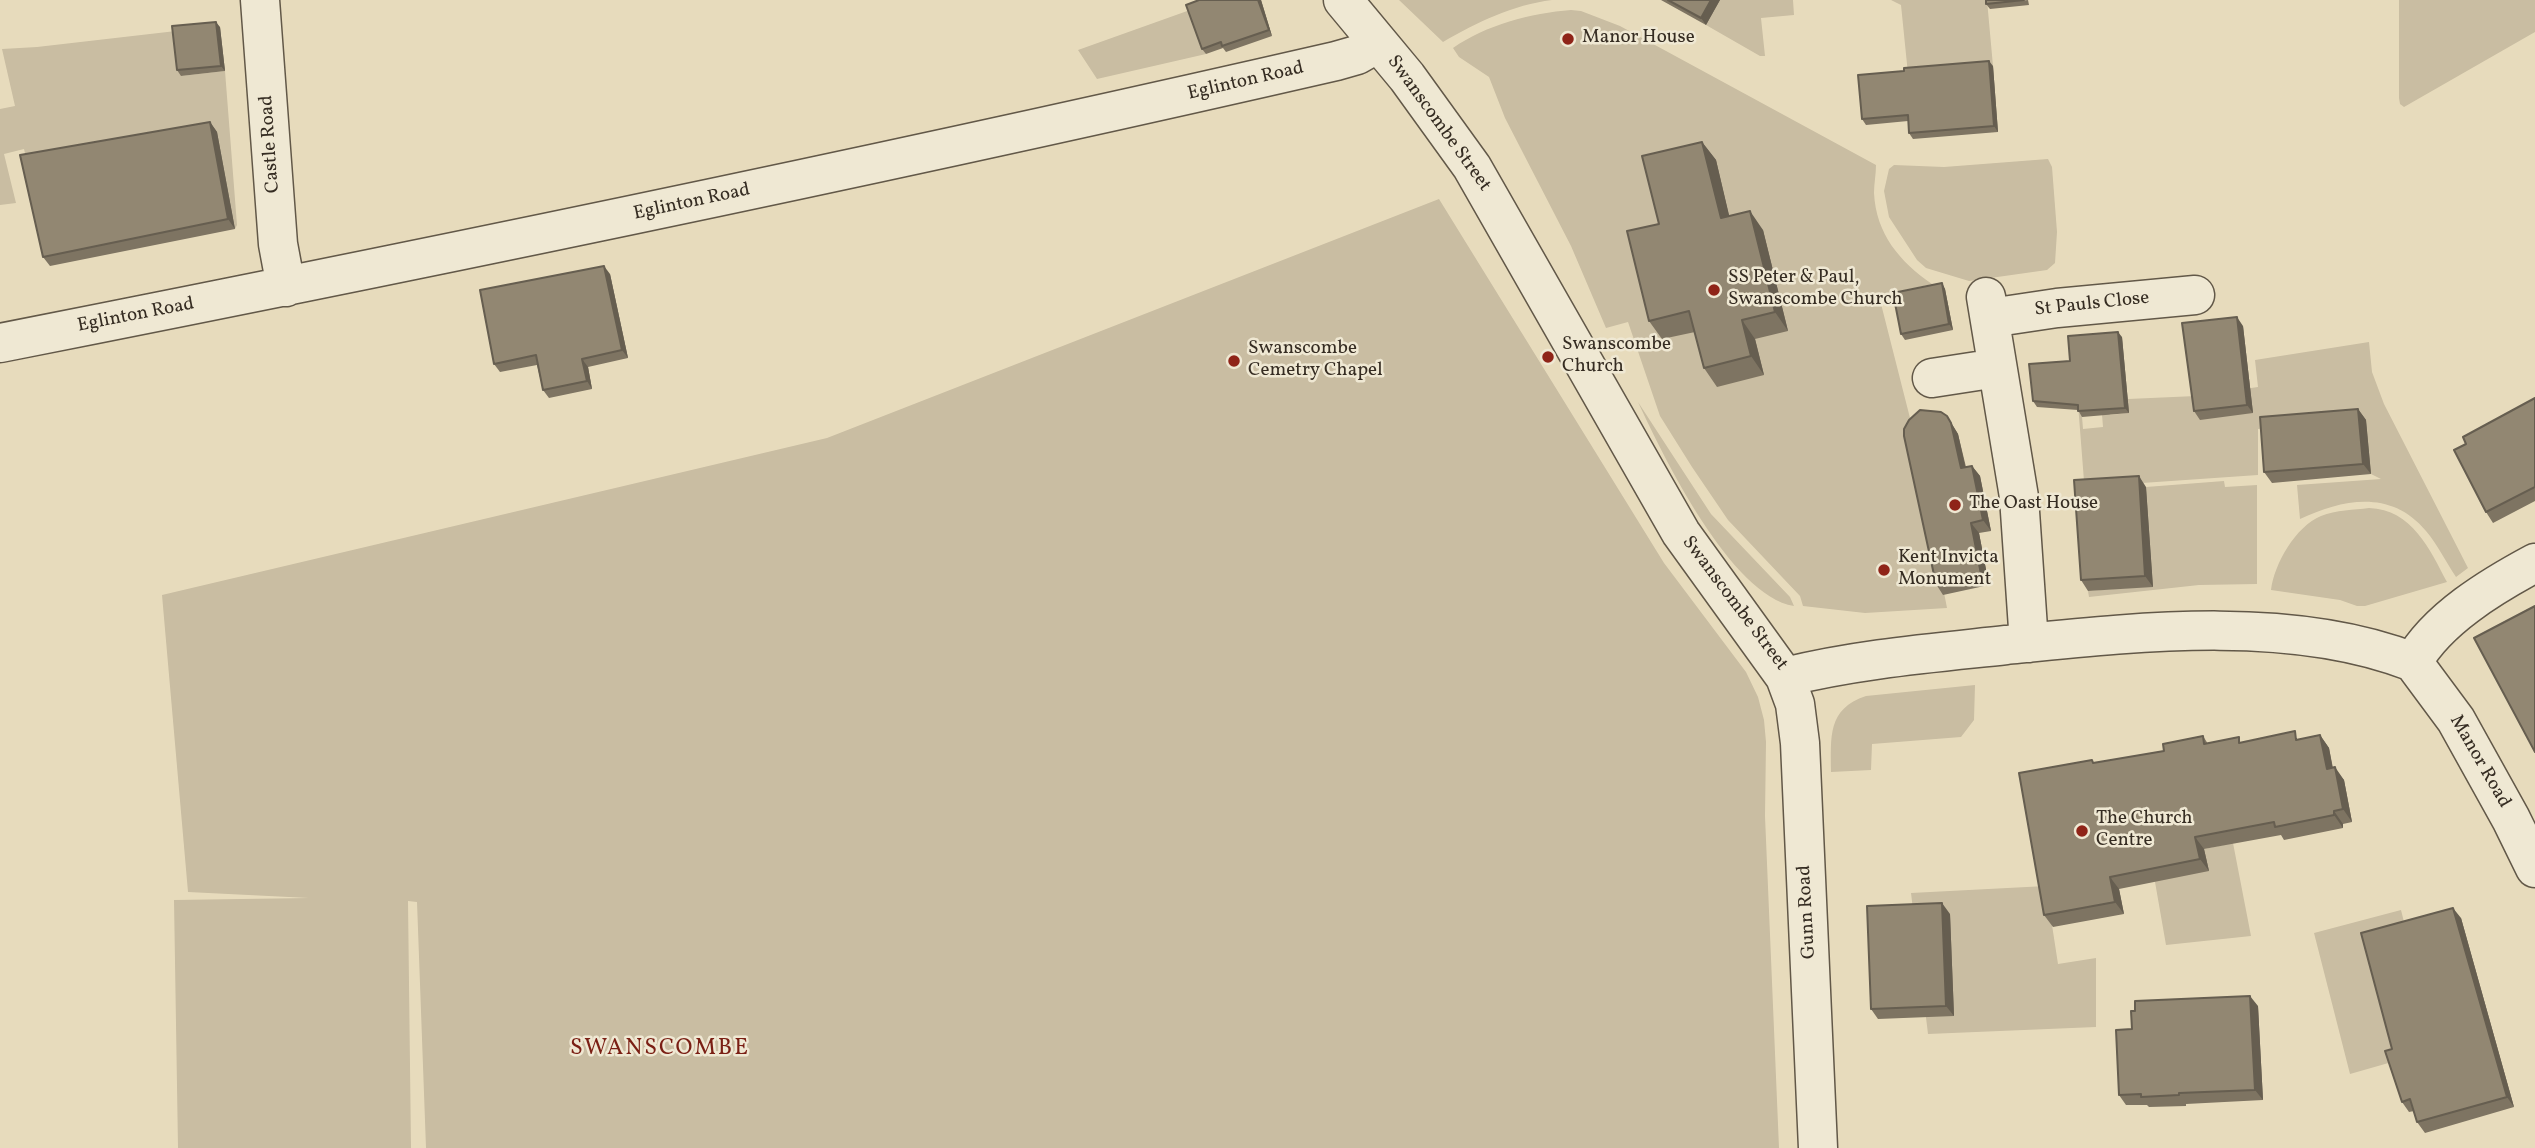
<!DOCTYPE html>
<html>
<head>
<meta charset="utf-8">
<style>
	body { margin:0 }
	canvas { display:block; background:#e7dbbc }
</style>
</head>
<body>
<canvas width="2535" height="1148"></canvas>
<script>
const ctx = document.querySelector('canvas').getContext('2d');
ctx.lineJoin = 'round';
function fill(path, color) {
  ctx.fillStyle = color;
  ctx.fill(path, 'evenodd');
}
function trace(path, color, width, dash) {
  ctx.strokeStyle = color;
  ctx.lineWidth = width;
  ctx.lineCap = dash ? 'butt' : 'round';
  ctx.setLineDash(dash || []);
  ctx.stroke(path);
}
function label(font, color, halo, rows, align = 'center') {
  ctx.font = font + ' Vollkorn,serif';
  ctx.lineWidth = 5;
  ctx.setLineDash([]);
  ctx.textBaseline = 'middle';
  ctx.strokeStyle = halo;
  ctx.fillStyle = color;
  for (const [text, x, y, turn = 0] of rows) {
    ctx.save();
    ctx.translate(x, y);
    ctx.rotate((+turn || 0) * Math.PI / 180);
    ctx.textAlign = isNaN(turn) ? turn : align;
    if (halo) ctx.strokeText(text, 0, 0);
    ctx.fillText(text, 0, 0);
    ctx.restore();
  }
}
const green = new Path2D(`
	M1399,0H1552C1513,5 1477,22 1443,42Z
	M1720,0H1793L1794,15L1761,18L1765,56H1760L1706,25Z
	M1891,0H1987L1993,66L1908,74L1901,5Z
	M2399,0H2535V32L2404,107L2400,104L2399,98Z
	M1190,10L1206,54L1097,79L1078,50Z
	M1571,10L1581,11L1620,26L1876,165C1876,174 1874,184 1874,193C1876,234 1900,262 1932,284L1879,296L1910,418L1947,608L1865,613L1803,606L1800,596L1728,520L1692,467L1660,416L1628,322L1606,328L1571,246L1505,118L1489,77L1459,57L1453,48C1486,25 1531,13 1571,10Z
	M176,31L181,76L225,71L237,225L235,229L217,133L27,162L24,149L4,154L16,203L0,205V109L15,106L2,49L37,47Z
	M2048,159L2052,167L2057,232L2055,263L2047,270L1969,281L1926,268L1917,260L1889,217L1884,191L1889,169L1894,165L1944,167Z
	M1439,199L1664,563L1746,672L1758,697L1764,720L1766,742L1765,816L1779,1148H426L417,902L408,901L411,1148H178L174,900L309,898L188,892L162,595L827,438Z
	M2369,342L2372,372L2384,404L2468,568L2456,577C2446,562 2437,544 2426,531C2391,489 2343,499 2300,519L2297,485L2381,479L2371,474L2366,420L2258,429V475L2113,485L2084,481L2078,404H2081L2083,429L2103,427L2101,402L2110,415L2128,413V399L2196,396L2258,387L2255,360Z
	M1638,402L1711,514L1790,597L1794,606C1731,596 1663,456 1638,402Z
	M2224,481L2225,487L2257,485V584L2199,585L2089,597L2088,591L2153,586L2146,487Z
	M2369,508C2412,509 2430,550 2447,582L2365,606H2357L2340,600L2271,590C2274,564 2296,526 2321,516C2336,510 2354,510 2369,508Z
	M1975,685L1974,720L1961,737L1872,744L1871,770L1831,772C1831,737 1827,709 1866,696Z
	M2233,843L2251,936L2166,945L2151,859L2208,871L2204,849Z
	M2046,886L2058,964L2096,958V1027L1928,1034L1911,893Z
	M2401,910L2407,934L2455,1044L2350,1074L2314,933Z`);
const minor = new Path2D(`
	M260,0L278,244L286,287
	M1343,0L1407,77L1472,167L1681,533L1785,677L1795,704L1800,743L1818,1148
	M1986,297L2019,497L2029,643
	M1990,318L2057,308L2195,295
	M0,343C447,255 892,163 1336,61L1357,55L1378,43
	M1932,378L1997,368
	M2413,662L2456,720L2511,819L2535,868
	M2413,662C2437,619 2492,586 2535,563
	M1785,677C1858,659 1932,653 2006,645C2135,632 2291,614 2413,662`);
const wall = new Path2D(`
	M1261,0L1272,36L1226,52L1223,48L1206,54L1202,49Z
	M1661,0H1720L1706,25Z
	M2028,0L2029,5L1990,9L1986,4Z
	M220,27L225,71L181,76L177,70Z
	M1993,66L1998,132L1913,139L1909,133L1908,121L1866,125L1862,119Z
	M210,122L217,132L235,229L50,266L43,257Z
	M1702,142L1716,160L1729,216L1763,230L1788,331L1755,339L1764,375L1717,387L1704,368L1695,332L1662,339L1649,321L1659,224Z
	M610,274L628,358L588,367L592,389L549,398L543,390L537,365L500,372L494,364Z
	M1942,283L1945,289L1953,330L1905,340L1901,334Z
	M2243,326L2253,413L2200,420L2194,411Z
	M2122,337L2129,413L2082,417L2078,410L2037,407L2033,401Z
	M2535,398V501L2493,523L2486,512L2466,444Z
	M2358,409L2366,420L2371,474L2272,483L2264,472Z
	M1947,416L1958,434L1966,467L1972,466L1980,476L1991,531L1979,533L1989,585L1943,595L1936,584Z
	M2146,487L2153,587L2088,591L2081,580Z
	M2320,735L2329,748L2333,768L2344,780L2352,822L2343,824V828L2284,840L2281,835L2204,849L2209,871L2119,889L2124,914L2053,927L2044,915L2094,763L2164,751L2203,736L2208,744L2300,739Z
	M1950,914L1954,1016L1878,1019L1871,1009Z
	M2461,918L2514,1107L2425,1133L2417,1122L2414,1111L2409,1112L2402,1102Z
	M2258,1006L2263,1100L2186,1104V1106L2149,1107L2147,1105H2126L2119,1095L2132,1029Z`);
const shadedWall = new Path2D(`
	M1258,0H1261L1272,36L1269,30Z
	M1711,0H1720L1706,25L1701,18Z
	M216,22L220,27L225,71L221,66Z
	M1989,61L1993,66L1998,132L1994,126Z
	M210,122L217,132L235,229L228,219Z
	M1702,142L1716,160L1734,236L1721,218Z
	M1750,211L1763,230L1788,331L1775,312Z
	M604,266L610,274L628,358L622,350Z
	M1942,283L1945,289L1953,330L1949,324Z
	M2237,317L2243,326L2253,413L2247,405Z
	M1742,320L1755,339L1764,375L1751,356Z
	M2118,332L2122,337L2129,413L2125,408Z
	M582,359L588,367L592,389L587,381Z
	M2358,409L2366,420L2371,474L2363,464Z
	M1947,416L1958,434L1968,479L1961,468Z
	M1972,466L1980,476L1991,531L1983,520Z
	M2139,476L2146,487L2153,587L2145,576Z
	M1971,523L1979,533L1989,585L1981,574Z
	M2320,735L2329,748L2335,782L2327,769Z
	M2335,767L2344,780L2352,822L2343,809Z
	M2334,811L2343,824V828L2334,815Z
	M2195,837L2204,849L2209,871L2200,859Z
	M2110,877L2119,889L2124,914L2115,902Z
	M1942,903L1950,914L1954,1016L1946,1006Z
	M2453,908L2461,918L2514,1107L2507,1097Z
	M2250,996L2258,1006L2263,1100L2255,1090Z`);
const building = new Path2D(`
	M1199,0H1258L1269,30L1222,46L1221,42L1202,49L1186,5Z
	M1668,0H1711L1701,18Z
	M1986,0H2024L1986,4Z
	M216,22L221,66L177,70L172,26Z
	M1989,61L1994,126L1909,133L1908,115L1862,119L1858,75L1904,71V68Z
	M210,122L228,219L43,257L20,155Z
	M1702,142L1721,218L1750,211L1775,312L1742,320L1751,356L1704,368L1689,311L1649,321L1627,231L1659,224L1642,156Z
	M604,266L622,350L582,359L587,381L543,390L536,355L494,364L480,290Z
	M1942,283L1949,324L1901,334L1893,293Z
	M2237,317L2247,405L2194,411L2182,323Z
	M2118,332L2125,408L2078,411V405L2033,401L2029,364L2070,361L2068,336Z
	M2535,398V487L2486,512L2454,450L2466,444L2463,437Z
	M2358,409L2363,464L2264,472L2260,417Z
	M1920,410L1941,412L1947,416L1951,423L1961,468L1972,466L1983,520L1971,523L1981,574L1936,584L1904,436V429L1909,420Z
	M2139,476L2145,576L2081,580L2074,480Z
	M2535,606V752L2474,638Z
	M2295,731L2296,740L2320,735L2327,769L2335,767L2343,809L2334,811V815L2275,827L2274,822L2195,837L2200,859L2110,877L2115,902L2044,915L2019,773L2092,760L2093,763L2164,751L2163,744L2203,736L2204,744L2239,737V743Z
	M1942,903L1946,1006L1871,1009L1867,906Z
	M2453,908L2507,1097L2417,1122L2410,1099L2402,1102L2385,1051L2392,1049L2361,933Z
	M2250,996L2255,1090L2179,1093V1095L2141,1097V1094L2119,1095L2116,1030L2132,1029L2131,1011H2135V1001Z`);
const markers = [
	[1568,39,7,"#8f2418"],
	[1714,290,7,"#8f2418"],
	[1548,357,7,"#8f2418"],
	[1234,361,7,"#8f2418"],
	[1955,505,7,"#8f2418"],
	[1884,570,7,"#8f2418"],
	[2082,831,7,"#8f2418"]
];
const poiNames = [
	["Manor House",1582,39],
	["SS Peter & Paul,",1728,279],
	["Swanscombe Church",1728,301],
	["Swanscombe",1562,346],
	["Church",1562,368],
	["Swanscombe",1248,350],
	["Cemetry Chapel",1248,372],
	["The Oast House",1969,505],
	["Kent Invicta",1898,559],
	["Monument",1898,581],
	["The Church",2096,820],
	["Centre",2096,842]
];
const streetNames = [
	["Eglinton Road",1246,82,-13],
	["Swanscombe Street",1438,124,54],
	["Castle Road",271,144,-94],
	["Eglinton Road",692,203,-12],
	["St Pauls Close",2092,305,-6],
	["Eglinton Road",136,316,-11],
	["Swanscombe Street",1734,604,53],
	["Manor Road",2479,762,60],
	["Gunn Road",1808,912,-93]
];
const quarterNames = [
	["SWANSCOMBE",660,1050]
];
fill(green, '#c9bda2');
trace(minor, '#625848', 41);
trace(minor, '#efe8d3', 38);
fill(wall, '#7e7462');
fill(shadedWall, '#665e50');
fill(building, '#928772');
trace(building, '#665e50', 2);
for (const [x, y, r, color] of markers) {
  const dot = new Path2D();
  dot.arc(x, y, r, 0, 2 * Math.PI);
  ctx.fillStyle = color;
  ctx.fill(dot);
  trace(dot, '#efe8d3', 2.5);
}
label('19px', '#352c22', '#efe8d3', poiNames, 'left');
label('19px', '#352c22', '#efe8d3', streetNames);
ctx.letterSpacing = '2px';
label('23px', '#7a1f14', '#efe8d3', quarterNames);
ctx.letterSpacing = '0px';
</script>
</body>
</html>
